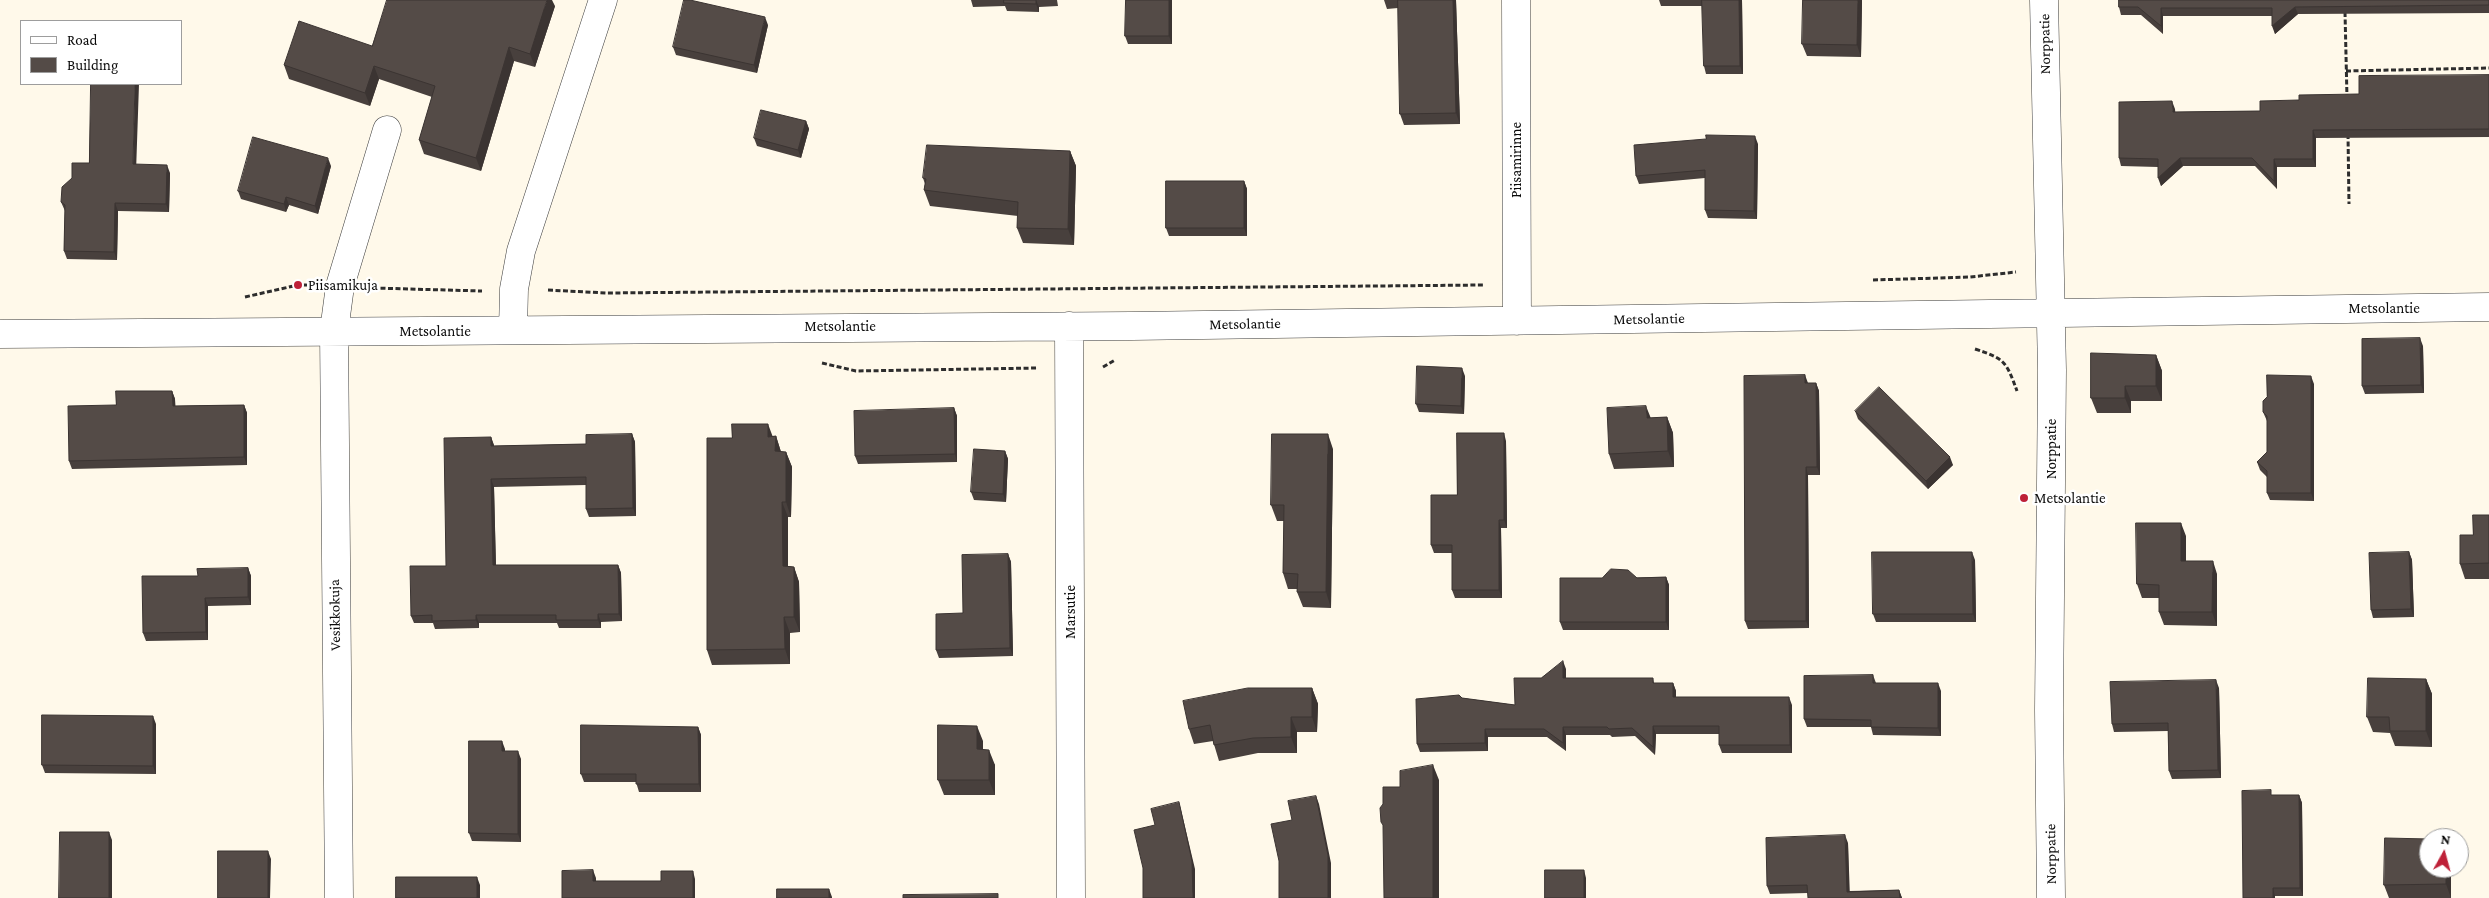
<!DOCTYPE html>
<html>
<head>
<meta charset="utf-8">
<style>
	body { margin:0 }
	#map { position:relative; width:2489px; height:898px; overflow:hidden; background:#fff9ea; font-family:"Crimson Pro",serif }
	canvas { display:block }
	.legend { position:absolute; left:20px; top:20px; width:162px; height:65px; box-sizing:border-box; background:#fff; border:1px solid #9d9d9d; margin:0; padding:6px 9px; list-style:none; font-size:15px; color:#0b0b0b }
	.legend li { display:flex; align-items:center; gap:10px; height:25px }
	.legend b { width:25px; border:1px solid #9d9d9d }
	.north { position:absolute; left:2419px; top:828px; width:50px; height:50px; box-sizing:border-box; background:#fff; border:1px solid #9d9d9d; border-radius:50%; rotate:7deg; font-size:14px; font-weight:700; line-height:20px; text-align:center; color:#0b0b0b }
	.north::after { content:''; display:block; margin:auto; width:18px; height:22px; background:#be2138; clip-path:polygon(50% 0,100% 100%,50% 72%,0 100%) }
</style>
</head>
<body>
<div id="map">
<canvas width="2489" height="898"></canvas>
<ul class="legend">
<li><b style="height:6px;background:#fff"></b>Road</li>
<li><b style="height:14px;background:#544b47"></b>Building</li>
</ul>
<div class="north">N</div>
</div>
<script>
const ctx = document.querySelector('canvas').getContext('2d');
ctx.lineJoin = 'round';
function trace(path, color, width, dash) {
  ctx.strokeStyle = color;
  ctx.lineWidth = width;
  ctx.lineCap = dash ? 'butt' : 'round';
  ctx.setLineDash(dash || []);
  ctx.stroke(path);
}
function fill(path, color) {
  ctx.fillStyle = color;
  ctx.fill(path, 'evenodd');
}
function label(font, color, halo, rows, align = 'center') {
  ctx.font = font + ' "Crimson Pro",serif';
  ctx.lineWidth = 5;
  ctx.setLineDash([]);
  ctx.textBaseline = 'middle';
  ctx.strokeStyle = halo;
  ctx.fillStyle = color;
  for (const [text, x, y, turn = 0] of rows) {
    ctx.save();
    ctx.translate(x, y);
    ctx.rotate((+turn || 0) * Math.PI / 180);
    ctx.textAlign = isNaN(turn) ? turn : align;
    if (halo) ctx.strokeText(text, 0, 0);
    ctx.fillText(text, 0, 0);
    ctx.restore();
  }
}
const path = new Path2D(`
	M2345,12L2347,98
	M2346,71L2489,68
	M2348,134L2349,204
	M1873,280L1970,277L2016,272
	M373,288L482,291
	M548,290L607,293L1484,285
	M245,297L298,285H307
	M1975,349C2005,359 2006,361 2017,391
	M822,363L856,371L1037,368
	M1103,367L1115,360`);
const minor = new Path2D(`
	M1516,0L1517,321
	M2044,0L2052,370L2049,710L2051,898
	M1069,326L1071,898
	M513,330L514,289L521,251L603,0
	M0,334L1132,326L2489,307
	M339,898L334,331L340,286L387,130`);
const wall = new Path2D(`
	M971,0H1057L1058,6L1039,7V12L1007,11L1005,6L973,7Z
	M1126,0H1172V44H1128L1125,36Z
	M1384,0H1456L1460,124L1404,125L1400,114L1398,8L1387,9Z
	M1659,0H1742L1743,74H1706L1704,66L1702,6H1661Z
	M1862,0L1861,57L1807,56L1802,44Z
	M2489,0V13L2298,14L2275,34L2272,16H2163V34L2141,15H2121L2119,7Z
	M555,6L535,67L514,61L481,171L424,154L419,140L432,97L379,79L370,106L289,79L284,65Z
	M768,25L757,73L676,55L673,47Z
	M2489,75V137L2316,138V167H2277V189L2255,166H2183L2161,186L2158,167L2121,166L2119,158L2175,109V112L2260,111L2299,100L2359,94Z
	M806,121L809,129L801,158L757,146L754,138Z
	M1758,144L1757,219L1708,218L1705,210V178L1639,184L1636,176Z
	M1070,151L1076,166L1074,245L1023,243L1017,228L1018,216L930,206L924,190L925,184L923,178Z
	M136,165L170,173L169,212L118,211L117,260L67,259L64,251L65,211L61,202Z
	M331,166L318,214L289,205L286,212L241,199L238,191Z
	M1244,181L1247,189V236H1169L1166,228Z
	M2423,346L2424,393L2365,394L2362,386Z
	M2156,355L2162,371V401H2131V413H2097L2091,398Z
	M1465,376L1464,414L1419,412L1416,404Z
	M1808,383H1816L1819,391L1820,475H1808L1809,628L1748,629L1745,621Z
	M2314,384V501L2270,500L2267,493V477L2260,470L2257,462L2267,452V421L2263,412Z
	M172,391L175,399V406L244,405L247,413V465L72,469L69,461L116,405Z
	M954,408L957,416V462L858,464L855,456Z
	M1855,411L1953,465L1928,489L1858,419Z
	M1667,417L1673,433L1674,467L1614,469L1609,454L1651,418Z
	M632,434L635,442L636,516L589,517L586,509V485L494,487L496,565H618L621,573L622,621L601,622V628H559L557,623H479V628L435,629L433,623H414L411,616L446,566L491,437L494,446L586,444Z
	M776,436L781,452H786L792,467L791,517H788V566L794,567L799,582L800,632L790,633V664L712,665L707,650L732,438Z
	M1506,441L1507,528H1501L1502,598H1455L1452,590V553H1434L1431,545L1457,495Z
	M1333,449L1331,608L1303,607L1297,592V589H1288L1283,573L1284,521H1277L1271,505Z
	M1005,451L1008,459L1006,502L974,500L971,492Z
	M2489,515V579H2465L2460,564Z
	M2186,536V561L2217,574V626L2164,625L2159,612V598H2142L2137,584Z
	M2409,552L2412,560L2414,617L2373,618L2371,610Z
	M1008,554L1011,562L1013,656L939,658L936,650Z
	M1975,560L1976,622H1876L1873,614Z
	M248,568L251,576V605L208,606V640L146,641L143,633L198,576Z
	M1666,577L1669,585V630H1563L1560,622L1602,578Z
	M1566,669V678H1653L1654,683H1673L1676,691V697L1792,705V753H1722L1719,745V734H1656L1655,755L1635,736L1612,737L1610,735H1566V751L1547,737H1488V751L1420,752L1417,744L1462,698L1515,705L1541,678Z
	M1873,675L1876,683L1941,691V736L1873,735L1871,727H1807L1804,719Z
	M2426,679L2432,694V747L2395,746L2390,733L2373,732L2367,717Z
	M1312,688L1318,704L1317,732H1297V753H1258L1219,761L1213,741L1194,744L1189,729Z
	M2219,688L2221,778L2172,779L2169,771L2168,731L2114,732L2112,724Z
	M156,724V774L45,773L42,765Z
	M698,727L701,735V792H639L636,782H584L581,774Z
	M983,741V750L995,765V795H944L938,780Z
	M505,749V751L521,759V842L472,841L469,833Z
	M2273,795H2299L2302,803L2303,896H2275V898H2243Z
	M1848,843L1849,891L1899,890L1902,898H1808V893L1770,894L1767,886Z
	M2451,868V898H2389L2384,885Z`);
const shadedWall = new Path2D(`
	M547,0H552L555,6L535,67L530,54Z
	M1036,0L1039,7V12L1036,4Z
	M1169,0H1172V44L1169,36Z
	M1453,0H1456L1460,124L1456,113Z
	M1739,0H1742L1743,74L1740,66Z
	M1858,0H1862L1861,57L1857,45Z
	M2295,7L2298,14L2275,34L2272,26Z
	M2161,8L2163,16V34L2161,26Z
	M765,17L768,25L757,73L754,65Z
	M509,47L514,61L481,171L476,158Z
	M374,66L379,79L370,106L365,93Z
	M135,84H139L136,172L133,164Z
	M2172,101L2175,109L2176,120L2173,112Z
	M806,121L809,129L801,158L798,150Z
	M2313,130L2316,138V167L2313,159Z
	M1755,136L1758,144L1757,219L1754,211Z
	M1070,151L1076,166L1074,245L1068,229Z
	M328,158L331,166L318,214L315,206Z
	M2180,158L2183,166L2161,186L2158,178Z
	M2274,159L2277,167V189L2274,181Z
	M167,165L170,173L169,212L166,204Z
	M1244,181L1247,189V236L1244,228Z
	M286,197L289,205L286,212L284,204Z
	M115,203L118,211L117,260L114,252Z
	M2420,338L2423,346L2424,393L2421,385Z
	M2156,355L2162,371V401L2156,386Z
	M1462,368L1465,376L1464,414L1461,406Z
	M1805,375L1808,383H1805Z
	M2311,376L2314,384V501L2311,493Z
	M1816,383L1819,391L1820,475L1817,467Z
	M2125,386L2131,401V413L2125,398Z
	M172,391L175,399L176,414L173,406Z
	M244,405L247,413V465L244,457Z
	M1646,406L1652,421L1647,418Z
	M954,408L957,416V462L955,454Z
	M1667,417L1673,433L1674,467L1668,451Z
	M768,424L774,440L768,437Z
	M1504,433L1506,441L1507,528L1504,520Z
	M632,434L635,442L636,516L633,508Z
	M1328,434L1333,449L1331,608L1326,592Z
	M776,436L781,452L775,451Z
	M491,437L494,445V454L491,446Z
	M1005,451L1008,459L1006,502L1003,494Z
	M786,452L792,467L791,517L786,502Z
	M1950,457L1953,465L1928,489L1926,481Z
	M1806,467L1808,475L1809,628L1806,621Z
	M491,479L494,487L496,573L493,565Z
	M782,502L788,517V582L783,566Z
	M1499,520L1501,528L1502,598L1499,590Z
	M2181,523L2186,536V574L2181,561Z
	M1972,552L1975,560L1976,622L1973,614Z
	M2409,552L2412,560L2414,617L2411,609Z
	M1008,554L1011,562L1013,656L1010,648Z
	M2213,561L2217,574V626L2212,612Z
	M618,565L621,573L622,621L619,614Z
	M794,567L799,582L800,632L794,617Z
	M248,568L251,576V605L248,597Z
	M1666,577L1669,585V630L1666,622Z
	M205,598L208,606V640L206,632Z
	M598,614L601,622V628L598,620Z
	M476,615L479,623V628L476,620Z
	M784,617L790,633V664L785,649Z
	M1563,661L1566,669V686L1563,678Z
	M2426,679L2432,694V747L2426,731Z
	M2216,680L2219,688L2221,778L2218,770Z
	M1673,683L1676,691V705L1673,697Z
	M1938,683L1941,691V736L1938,728Z
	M1312,688L1318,704L1317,732L1312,717Z
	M1789,697L1792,705V753L1790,745Z
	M153,716L156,724V774L153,766Z
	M1291,717L1297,732V753L1291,737Z
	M977,726L983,741V765L977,749Z
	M1653,726L1656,734L1655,755L1653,747Z
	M698,727L701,735V792L699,784Z
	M1563,727L1566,735V751L1563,743Z
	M1485,729L1488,737V751L1485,743Z
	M502,741L505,749V759L502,751Z
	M989,750L995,765V795L989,780Z
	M518,751L521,759V842L518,834Z
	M1433,765L1439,780V898H1433Z
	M2299,795L2302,803L2303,896L2300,888Z
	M1316,796L1319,804L1331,863V898H1328Z
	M1179,802L1181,810L1195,869V898H1193Z
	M109,832L112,840V898H109Z
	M1845,835L1848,843L1850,898L1847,892Z
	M268,851L271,859L270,898H268Z
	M2446,868H2451V898L2446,884Z
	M593,870L596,878V889L593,881Z
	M1584,870L1586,878V898H1584Z
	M693,871L695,879V898H693Z
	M477,877L480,885V898H477Z
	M2273,888L2275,896V898H2273Z
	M829,889L832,897V898H829Z
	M1899,890L1902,898H1900Z`);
const building = new Path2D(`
	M387,0H547L530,54L509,47L476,158L419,140L435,86L374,66L365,93L284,65L299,21L372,46Z
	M684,0H690L765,17L754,65L673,47Z
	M1004,0H1036V4L1004,3Z
	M1126,0H1169V36H1125Z
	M1398,0H1453L1456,113L1400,114Z
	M1702,0H1739L1740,66H1704Z
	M1803,0H1858L1857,45L1802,44Z
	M2119,0H2489V5L2295,7L2272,26V8H2161V26L2138,7H2119Z
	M2489,75V129L2313,130V159H2274V181L2252,158H2180L2158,178V159L2119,158V102L2172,101L2173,112L2260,111V101L2299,100V95L2359,94V76Z
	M91,84H135L133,164L167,165L166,204L115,203L114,252L64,251L65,205L61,202L62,187L72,178V163H89Z
	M761,110L806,121L798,150L754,138Z
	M1706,135L1755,136L1754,211L1705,210V170L1636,176L1634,145L1706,139Z
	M253,137L328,158L315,206L286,197L284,204L238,191Z
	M927,145L1070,151L1068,229L1017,228L1018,202L924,190L926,179L923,178Z
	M1166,181H1244V228H1166Z
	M2420,338L2421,385L2362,386V339Z
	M2091,353L2156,355V386H2125V398H2091Z
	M1417,366L1462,368L1461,406L1416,404Z
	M1805,375V383H1816L1817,467H1806V621H1745L1744,376Z
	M2267,375L2311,376V493H2267V471L2257,462L2267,452V416L2263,412V401L2267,397Z
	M1879,387L1950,457L1926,481L1855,411Z
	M116,391H172L173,406L244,405V457L69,461L68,406L116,405Z
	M1646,406L1647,418L1667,417L1668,451L1609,454L1607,408Z
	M954,408L955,454L855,456L854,411Z
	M732,424H768V437L776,436L775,451L786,452V502H782L783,566L794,567V617H784L785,649L707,650V438H732Z
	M1457,433H1504V520H1499V590H1452V545H1431V495H1457Z
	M632,434L633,508L586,509V477L491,479L493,565H618L619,614H598V620H556V615H476V620L432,621V615L411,616L410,566H446L444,438L491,437V446L586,444V435Z
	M1272,434H1328L1326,592H1297L1298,574L1283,573L1284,505H1271Z
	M974,449L1005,451L1003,494L971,492Z
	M2473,515H2489V563L2460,564V535H2473Z
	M2136,523H2181V561H2213L2212,612H2159V585L2137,584Z
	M1872,552H1972L1973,614H1873Z
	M2409,552L2411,609L2371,610L2369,553Z
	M1008,554L1010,648L936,650V614L963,613L962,555Z
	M248,568V597L205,598L206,632L143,633L142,576H198L197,569Z
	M1611,569L1628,570L1637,578L1666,577V622H1560V578H1602Z
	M1563,661V678H1653V683H1673V697H1789L1790,745H1719V726H1653V747L1632,728L1609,729L1607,727H1563V743L1544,729H1485V743L1417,744L1416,699L1459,695L1462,698L1515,705L1514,678H1541Z
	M1873,675V683H1938V728L1871,727V720L1804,719V676Z
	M2368,678L2426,679V731H2390L2389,717H2367Z
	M2216,680L2218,770L2169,771L2168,723L2112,724L2110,682Z
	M1248,688H1312V717H1291V737L1253,738L1214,745L1210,725L1189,729L1183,701Z
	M42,715L153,716V766L42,765Z
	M581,725L698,727L699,784H636V774H581Z
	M938,725L977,726V749L989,750V780H938Z
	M469,741H502V751H518V834L469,833Z
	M1433,765V898H1384L1383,825L1381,822L1380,808L1383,804V787H1400V771Z
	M2271,790V795H2299L2300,888H2273V898H2243L2242,791Z
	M1316,796L1328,855V898H1279V861L1271,824L1292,820L1288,801Z
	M1179,802L1192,861L1193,898H1143V868L1134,830L1155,825L1151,809Z
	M60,832H109V898H59Z
	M1845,835L1847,892L1899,890L1900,898H1808L1807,885L1767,886L1766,838Z
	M2385,838L2429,839V868H2446V884L2384,885Z
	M218,851H268V898H218Z
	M593,870V881H661V871H693V898H562V871Z
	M1545,870H1584V898H1545Z
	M396,877H477V898H396Z
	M777,889H829V898H777Z
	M998,894V898H903V895Z`);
const markers = [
	[298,285,5,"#be2138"],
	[2024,498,5,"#be2138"]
];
const streetNames = [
	["Norppatie",2045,44,-91],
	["Piisamirinne",1516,160,-90],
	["Metsolantie",2384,308],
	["Metsolantie",1649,319,-1],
	["Metsolantie",1245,324,-1],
	["Metsolantie",840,326],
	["Metsolantie",435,331],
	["Norppatie",2051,449,-90],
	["Marsutie",1070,612,-90],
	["Vesikkokuja",335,615,-91],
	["Norppatie",2051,854,-91]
];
const poiNames = [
	["Piisamikuja",308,285],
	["Metsolantie",2034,498]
];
trace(minor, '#3e3e3e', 29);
trace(path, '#2d2d2d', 3, [5, 2.5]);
trace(minor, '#fff', 28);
fill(wall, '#48403d');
fill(shadedWall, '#3b3432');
fill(building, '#544b47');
trace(building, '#3b3432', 1);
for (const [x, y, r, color] of markers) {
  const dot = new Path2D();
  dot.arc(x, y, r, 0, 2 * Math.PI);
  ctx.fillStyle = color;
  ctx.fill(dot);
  trace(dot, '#fff', 2);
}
label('15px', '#0b0b0b', '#fff', streetNames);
label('15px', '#0b0b0b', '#fff', poiNames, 'left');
</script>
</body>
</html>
